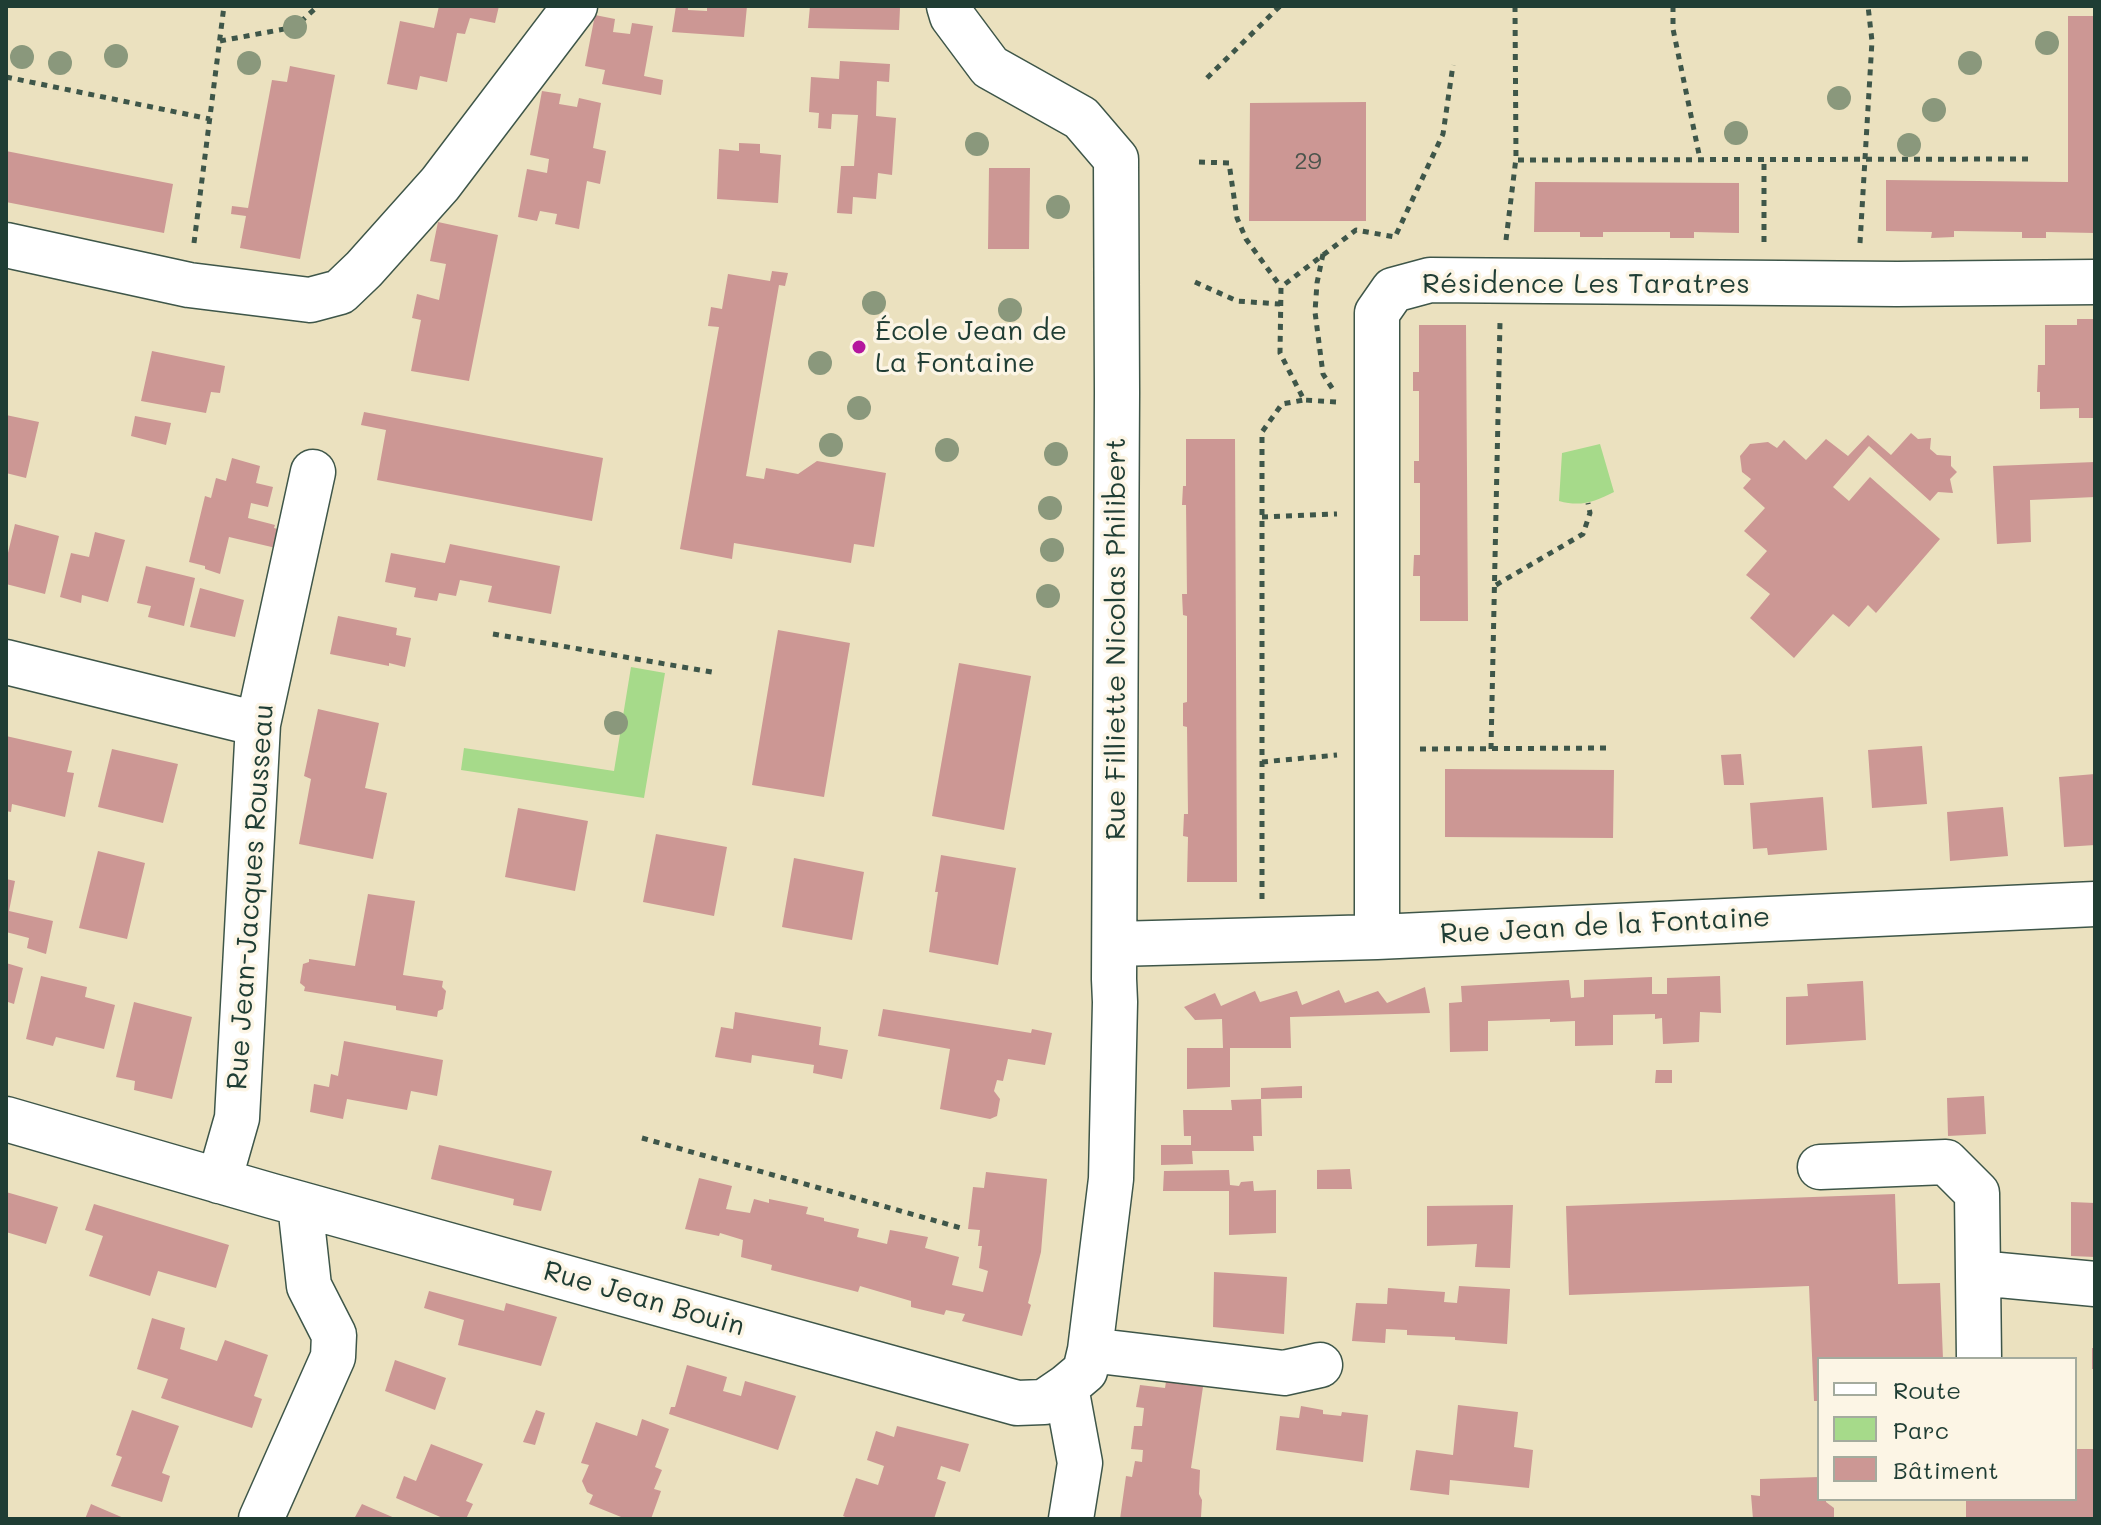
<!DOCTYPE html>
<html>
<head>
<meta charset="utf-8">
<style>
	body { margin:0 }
	#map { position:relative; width:2101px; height:1525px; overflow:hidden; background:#ebe1bf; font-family:Mali,sans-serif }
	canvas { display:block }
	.frame { position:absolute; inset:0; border:8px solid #1f3d34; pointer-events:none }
	.legend { position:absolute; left:1817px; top:1357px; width:260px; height:144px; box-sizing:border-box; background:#fcf5e5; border:2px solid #a4ab9e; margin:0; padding:10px 14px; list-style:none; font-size:24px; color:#1f3d34 }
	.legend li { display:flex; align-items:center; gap:16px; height:40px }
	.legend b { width:40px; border:2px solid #a4ab9e }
</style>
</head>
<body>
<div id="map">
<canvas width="2101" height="1525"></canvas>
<div class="frame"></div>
<ul class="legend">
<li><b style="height:10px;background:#fff"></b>Route</li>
<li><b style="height:22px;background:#a6da8a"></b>Parc</li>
<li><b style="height:22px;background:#cc9794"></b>Bâtiment</li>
</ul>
</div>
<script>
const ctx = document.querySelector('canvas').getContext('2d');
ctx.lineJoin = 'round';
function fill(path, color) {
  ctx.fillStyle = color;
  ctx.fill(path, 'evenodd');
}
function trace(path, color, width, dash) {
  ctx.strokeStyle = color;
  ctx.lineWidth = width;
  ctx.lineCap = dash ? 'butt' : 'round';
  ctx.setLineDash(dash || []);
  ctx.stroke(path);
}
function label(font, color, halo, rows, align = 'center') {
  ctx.font = font + ' Mali,sans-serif';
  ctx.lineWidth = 7;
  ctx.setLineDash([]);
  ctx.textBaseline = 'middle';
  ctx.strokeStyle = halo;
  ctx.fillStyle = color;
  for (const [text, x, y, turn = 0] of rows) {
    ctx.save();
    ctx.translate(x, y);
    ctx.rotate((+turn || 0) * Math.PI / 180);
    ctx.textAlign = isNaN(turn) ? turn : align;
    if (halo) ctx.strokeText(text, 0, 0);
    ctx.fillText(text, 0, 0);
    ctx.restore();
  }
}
const green = new Path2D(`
	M1600,444L1614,492C1594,502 1581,507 1559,501L1562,453Z
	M631,667L665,673L644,798L461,770L464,748L614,771Z`);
const building = new Path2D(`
	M439,6H499L495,23L470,18L465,34L457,33L447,82L420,76L417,90L387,84L400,21L434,28Z
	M676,6H688V10L707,11V6H747L744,37L672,32Z
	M810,6L900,8L899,30L808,28Z
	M595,15L615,19L613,32L630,34L632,23L653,26L644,76L663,80L661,95L602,84L605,70L585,66Z
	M2068,16H2095V233L2046,232V238H2022V232L1954,231V237L1931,238L1932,232L1886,231V180L2068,182Z
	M840,61L890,64L889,82L877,81L876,116L896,118L892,175L878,173L876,199L853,197L852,214L837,213L841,166H854L858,115L832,114L831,129L818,128L819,113L809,112L811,77L839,79Z
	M290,66L335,75L300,259L240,248L246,216L231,214L232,206L248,208L272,80L287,82Z
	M542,91L561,94L559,104L577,107L579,98L601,103L593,148L606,151L600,184L587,181L579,229L555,224L557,214L540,211L537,221L518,217L527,169L547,173L549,159L530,155Z
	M1366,102V221H1249L1250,103Z
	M739,143L760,144V153L781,155L778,203L717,199L719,149L739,151Z
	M6,151L173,184L164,233L6,202Z
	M989,168H1030L1029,249H988Z
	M1535,182L1739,183V233L1694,232V238H1670V232H1603V237H1580V232H1534Z
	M438,222L498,235L469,381L411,371L421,320L412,318L417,294L439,300L446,264L430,261Z
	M772,271L788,273L785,286L779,285L746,476L764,479L766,468L798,474L817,461L886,473L874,547L854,544L851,563L734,543L732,559L680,549L719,327L708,326L711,307L722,309L728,274L770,281Z
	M2077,319H2095V418H2079V408L2040,409V392H2037L2038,365H2045V325H2077Z
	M1419,325H1466L1468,621H1420V576H1413L1414,555H1420V483H1414V461H1419V391H1413V372H1419Z
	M152,351L225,366L220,393L211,392L206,413L141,401Z
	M364,412L603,458L592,521L377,480L386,430L361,425Z
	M6,415L39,422L26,478L6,473Z
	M135,416L171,423L166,445L131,436Z
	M1911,433L1918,439L1931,438L1930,449L1937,455L1951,456V466L1957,472L1950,479L1953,493L1938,492L1930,501L1869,446L1833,487L1849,501L1870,477L1940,539L1876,613L1868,605L1849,627L1833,614L1794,658L1750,618L1770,594L1746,575L1767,551L1744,531L1765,508L1743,488L1751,479L1742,472L1740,456L1750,444L1768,442L1777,448L1784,440L1806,460L1826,439L1848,456L1868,435L1891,455Z
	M1186,439H1235L1237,882H1187L1188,837L1183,836L1184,814H1188L1187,727L1183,726V703L1187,702V616L1183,615L1182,594H1187L1186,505H1182L1183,486H1186Z
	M232,458L260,466L256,483L273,487L268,507L251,503L248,518L275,525L274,528L281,530L276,548L229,537L220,574L205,569V566L189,562L205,496L211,498L216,478L226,481Z
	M2095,462V497L2030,500L2031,542L1997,544L1993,466Z
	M15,524L59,536L45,594L6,584V561Z
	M95,532L125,540L108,602L82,595L81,603L60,597L71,553L89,557Z
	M450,544L560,566L551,614L488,602L492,586L460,580L456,596L439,593L437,601L414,597L416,588L385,582L391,553L445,563Z
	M146,566L195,578L184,626L148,617L151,606L137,603Z
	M200,588L244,600L235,637L190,627Z
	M338,616L397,628L396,635L411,638L405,667L389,663V666L330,654Z
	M778,630L850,643L824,797L752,785Z
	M959,663L1031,676L1004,830L932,816Z
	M318,709L379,723L365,788L387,793L373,859L299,844L311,779L304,776Z
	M6,736L72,751L67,772L74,773L65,817L12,804L11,812L6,811Z
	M1922,746L1927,804L1872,808L1868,750Z
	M112,749L178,764L163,823L98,807Z
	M1741,754L1744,785H1724L1721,755Z
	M1445,769L1614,770L1613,838L1445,837Z
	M2095,774V845L2064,847L2059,777Z
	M1823,797L1827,850L1768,855L1767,848L1753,849L1750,803Z
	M2003,807L2008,856L1950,861L1947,812Z
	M518,808L588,821L575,891L505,877Z
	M656,834L727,847L714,916L643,902Z
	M98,851L145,863L127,939L79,928Z
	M941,855L1016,868L998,965L929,952L938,892H935Z
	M794,858L864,872L852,940L782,927Z
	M6,879L15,881L9,911L53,921L46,954L27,948L29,938L6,932Z
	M368,894L415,901L403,975L443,981L442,987L446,991L443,1009L438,1011L437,1017L396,1010V1006L304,991L305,987L300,983L303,964L309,962V959L355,966Z
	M6,963L23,968L14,1004L8,1002L7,1008Z
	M41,976L87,987L85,997L115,1005L104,1049L56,1037L53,1046L26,1039Z
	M1720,976L1721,1013L1700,1012L1699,1042L1663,1044L1662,1018L1655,1019V1014L1613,1015V1045L1575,1046V1021L1550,1022V1019L1488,1021V1051L1450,1052L1449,1003L1462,1002L1461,986L1569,980L1571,998L1584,997V980L1652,977V994H1667V978Z
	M1863,981L1866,1040L1786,1045V997L1808,996L1807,984Z
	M1425,987L1430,1013L1290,1017L1291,1048H1230V1087L1187,1089V1048H1223L1222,1019L1195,1020L1184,1007L1215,993L1221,1006L1255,991L1260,1002L1297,991L1302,1005L1339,990L1345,1003L1378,991L1387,1003Z
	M134,1002L192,1017L172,1099L134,1090L135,1081L116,1077Z
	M883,1009L1031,1033L1032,1029L1052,1033L1045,1065L1008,1059L1003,1081L997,1080L994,1091L1000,1099L997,1116L990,1119L940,1109L950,1049L878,1036Z
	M735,1012L821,1027L819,1045L848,1050L842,1079L813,1073L814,1065L752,1055L751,1063L715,1057L721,1027L733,1029Z
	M344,1041L443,1060L437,1096L411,1091L407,1110L347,1099L343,1119L310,1112L314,1084L329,1087L331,1074L338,1076Z
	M1656,1070H1672V1083H1655Z
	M1302,1086V1098L1261,1099L1262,1136H1253L1254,1151H1192L1193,1164L1161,1165V1145H1191V1136H1184L1183,1110H1232L1231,1100L1261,1099V1088Z
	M1984,1096L1986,1134L1948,1136L1947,1098Z
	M439,1145L552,1171L541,1211L513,1205L514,1199L431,1179Z
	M1350,1169L1352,1189H1317V1170Z
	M1229,1170L1230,1185L1239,1186L1241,1182L1253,1181L1254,1191L1276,1190V1233L1229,1235V1191H1163L1164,1171Z
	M986,1172L1047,1179L1041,1252L1028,1303L1031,1305L1022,1336L962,1321L965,1314L946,1310L944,1315L911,1307V1301L860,1286L858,1292L771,1270L772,1265L741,1257L743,1240L720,1233L719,1236L685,1229L699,1178L732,1186L726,1209L750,1213L754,1199L769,1203V1199L808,1207L806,1214L824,1218V1221L859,1229L857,1237L887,1244L890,1230L928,1237L925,1248L959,1257L952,1285L983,1292L988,1271L979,1268L982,1246H978L980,1230L968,1229L973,1187L984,1188Z
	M6,1192L58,1207L46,1244L6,1232Z
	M1895,1194L1898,1284L1940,1283L1943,1359H1819V1401H1814L1809,1286L1569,1295L1566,1206Z
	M2071,1202L2095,1203V1257L2071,1256Z
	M94,1204L229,1245L216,1288L158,1271L150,1296L89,1276L103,1236L85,1230Z
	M1513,1205L1510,1268L1475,1267L1477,1244L1427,1246V1206Z
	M1214,1272L1287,1277L1284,1334L1213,1327Z
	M1459,1286L1510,1289L1507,1344L1455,1340V1337L1407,1335V1330L1386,1329L1385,1343L1352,1341L1356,1303L1387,1304L1388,1288L1445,1292L1444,1302L1457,1303Z
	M429,1291L504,1311L506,1303L557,1317L541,1366L458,1345L464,1320L424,1308Z
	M152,1318L185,1328L180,1349L217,1361L225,1340L268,1355L254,1396L262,1399L252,1428L161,1398L168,1379L137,1369Z
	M2092,1348H2095V1369H2092Z
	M395,1360L446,1378L435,1410L385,1391Z
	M687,1365L727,1377L723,1391L741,1396L745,1381L796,1396L778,1450L669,1414L671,1407H675Z
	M1167,1375L1204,1380L1191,1468L1200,1470L1199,1494L1202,1500L1201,1517L1198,1519H1120L1126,1476L1132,1477L1135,1461L1142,1462L1143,1450L1131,1449L1134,1426H1142L1144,1408L1136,1407L1140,1385L1165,1388Z
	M1458,1405L1518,1412L1514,1447L1533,1450L1529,1488L1450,1480L1449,1495L1410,1490L1416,1450L1453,1455Z
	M1301,1406L1323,1410V1414L1341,1416L1342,1412L1368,1415L1363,1462L1276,1450L1280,1416L1299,1418Z
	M132,1410L179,1426L162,1473L170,1476L162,1502L111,1486L122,1457L116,1455Z
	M536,1410L545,1413L535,1445L523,1442Z
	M642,1419L669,1429L655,1467L662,1470L654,1489L661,1491L651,1519H626L589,1504L593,1495L587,1492L582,1481L589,1465L581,1463L596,1422L637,1436Z
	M897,1426L969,1444L960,1472L941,1466L937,1479L946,1482L934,1519H850L843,1516L856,1478L878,1485L884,1466L867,1460L876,1431L894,1437Z
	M431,1444L483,1464L466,1501L473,1504L466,1519H445L396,1498L404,1476L416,1481Z
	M2075,1449H2095V1519H1966V1499H2075Z
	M1819,1477V1499H1826V1502L1834,1508V1519H1753L1751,1495L1760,1496V1479Z
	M91,1504L126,1519H85Z
	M362,1504L397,1519H354Z`);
const path = new Path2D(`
	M1515,6L1516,160L2032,159
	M1673,6V29L1700,159
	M220,41L295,27L318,6
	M6,77L210,119
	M1207,78L1280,6
	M1199,162L1229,163L1237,218L1246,239L1281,287
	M1506,240L1516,158
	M1764,242V159
	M194,243L224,6
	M1860,243L1872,41L1868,6
	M1323,254L1317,283L1315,312L1323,374L1334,391
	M1195,282L1237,301L1280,304
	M1336,402L1304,400L1280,353L1281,287L1356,230L1395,237L1443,134L1453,65
	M1262,517L1337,514
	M1496,585L1583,534L1590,513L1588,503
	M493,634L717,673
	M1420,749L1607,748
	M1491,749L1500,322
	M1262,762L1337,755
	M1262,899V432L1282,404L1304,400
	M642,1138L961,1228`);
const minor = new Path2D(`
	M6,245L189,285L310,300L340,292L364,269L440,184L575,6
	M6,662L258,724
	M1377,937V313L1393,290L1430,280L1897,284L2095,282
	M1115,944L1377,937L2095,904
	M6,1119L272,1196L1017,1403L1044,1402L1066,1387L1085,1371L1090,1350L1111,1179L1115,1002L1114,979L1117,393L1116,159L1081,118L990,67L952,16L949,6
	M1820,1167L1946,1162L1977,1193L1979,1359
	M219,1181L237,1118L258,724L313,472
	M1978,1273L2095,1284
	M1090,1350L1284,1373L1320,1365
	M1066,1387L1080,1463L1071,1519
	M261,1519L333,1357L334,1335L309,1286L300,1204`);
const trees = [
	[295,27],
	[2047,43],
	[116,56],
	[22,57],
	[60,63],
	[249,63],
	[1970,63],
	[1839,98],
	[1934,110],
	[1736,133],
	[977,144],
	[1909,145],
	[1058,207],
	[874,303],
	[1010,310],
	[820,363],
	[859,408],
	[831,445],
	[947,450],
	[1056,454],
	[1050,508],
	[1052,550],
	[1048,596],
	[616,723]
];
const markers = [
	[859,347,8,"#b5179e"]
];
const numberNames = [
	["29",1308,162]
];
const streetNames = [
	["Résidence Les Taratres",1586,284],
	["Rue Filliette Nicolas Philibert",1116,639,-90],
	["Rue Jean-Jacques Rousseau",251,897,-86],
	["Rue Jean de la Fontaine",1605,926,-3],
	["Rue Jean Bouin",644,1299,16]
];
const poiNames = [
	["École Jean de",875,331],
	["La Fontaine",875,363]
];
fill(green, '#a6da8a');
fill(building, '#cc9794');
trace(minor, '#3e5649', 47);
trace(path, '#3e5649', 5, [6, 6]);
trace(minor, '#fff', 44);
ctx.fillStyle = '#8a987c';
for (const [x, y] of trees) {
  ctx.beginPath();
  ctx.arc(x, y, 12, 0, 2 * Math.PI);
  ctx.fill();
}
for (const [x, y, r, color] of markers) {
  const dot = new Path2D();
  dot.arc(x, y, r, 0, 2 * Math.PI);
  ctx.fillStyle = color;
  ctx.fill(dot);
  trace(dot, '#fcf5e5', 3);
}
label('24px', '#4a544c', null, numberNames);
label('28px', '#1f3d34', '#fcf5e5', streetNames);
label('28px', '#1f3d34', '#fcf5e5', poiNames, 'left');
</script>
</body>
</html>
